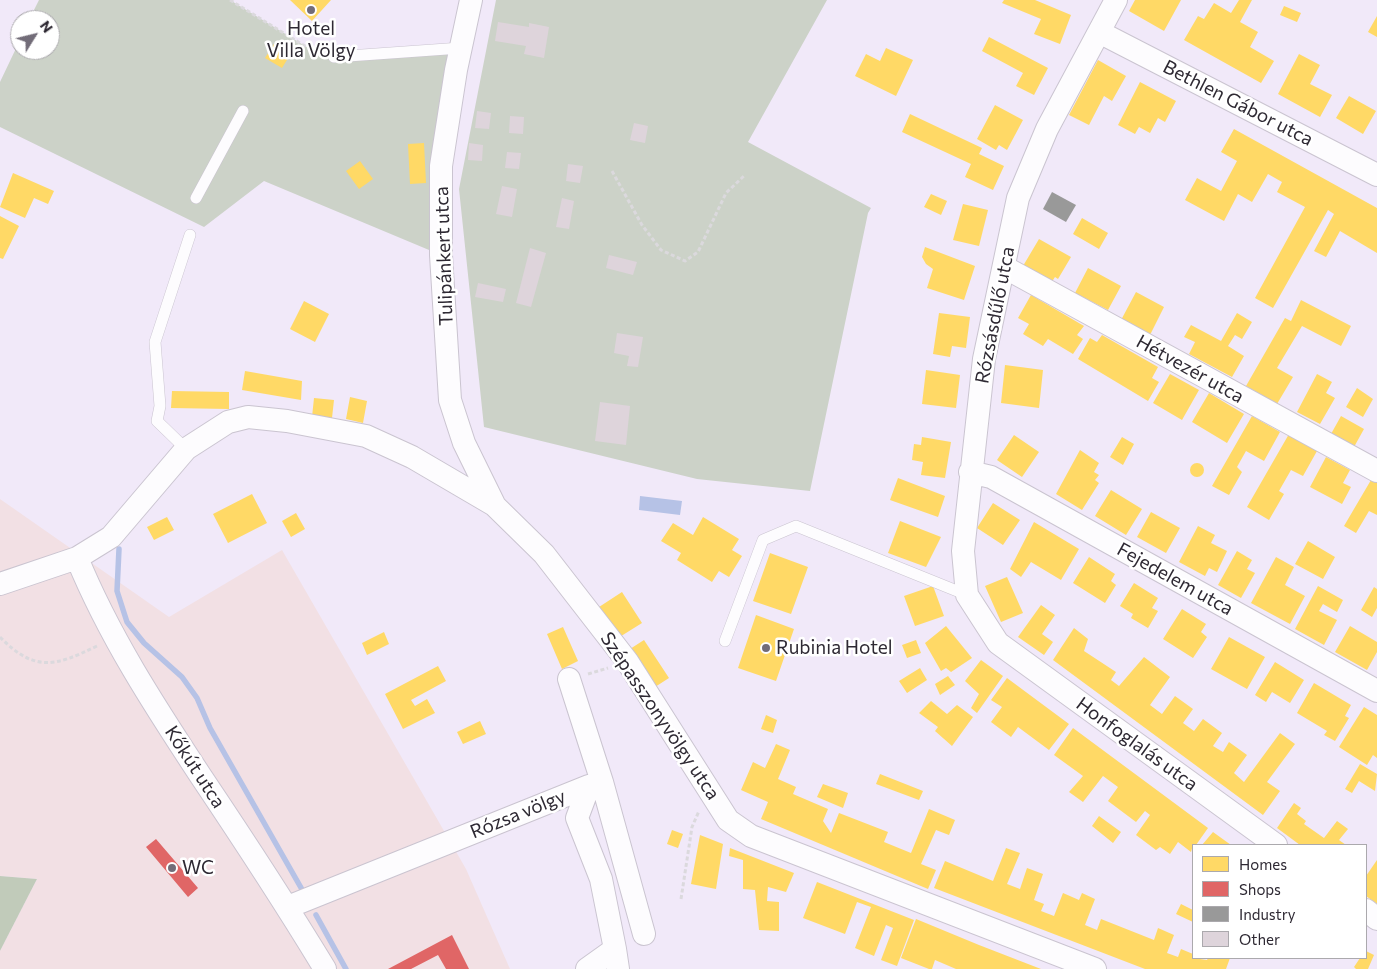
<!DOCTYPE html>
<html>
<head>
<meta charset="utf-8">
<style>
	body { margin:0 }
	#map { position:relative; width:1377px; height:969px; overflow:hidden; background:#f1e9f9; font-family:Commissioner,sans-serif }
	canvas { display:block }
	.legend { position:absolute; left:1192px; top:844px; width:175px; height:115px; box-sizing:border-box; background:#fff; border:1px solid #aba9ad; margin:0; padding:6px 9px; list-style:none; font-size:15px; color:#2e2933 }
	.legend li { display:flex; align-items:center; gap:10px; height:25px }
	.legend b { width:25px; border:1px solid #aba9ad }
	.north { position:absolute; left:10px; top:10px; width:50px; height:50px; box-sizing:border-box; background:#fff; border:1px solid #aba9ad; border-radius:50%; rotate:54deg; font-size:14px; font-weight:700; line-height:20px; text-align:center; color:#2e2933 }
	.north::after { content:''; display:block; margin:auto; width:18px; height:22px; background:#726c78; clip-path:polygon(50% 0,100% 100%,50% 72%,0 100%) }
</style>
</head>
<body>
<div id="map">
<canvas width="1377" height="969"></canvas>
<ul class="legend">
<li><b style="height:14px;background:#ffd966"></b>Homes</li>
<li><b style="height:14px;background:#e06666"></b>Shops</li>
<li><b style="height:14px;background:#999"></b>Industry</li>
<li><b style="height:14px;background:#ded4db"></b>Other</li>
</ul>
<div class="north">N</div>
</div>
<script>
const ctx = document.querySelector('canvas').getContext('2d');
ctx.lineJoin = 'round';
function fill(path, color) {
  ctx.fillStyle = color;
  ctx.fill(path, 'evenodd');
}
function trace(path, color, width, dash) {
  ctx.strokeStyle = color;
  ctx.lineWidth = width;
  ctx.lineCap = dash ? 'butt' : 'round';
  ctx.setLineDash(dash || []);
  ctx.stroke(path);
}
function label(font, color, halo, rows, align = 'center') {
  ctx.font = font + ' Commissioner,sans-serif';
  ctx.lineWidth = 5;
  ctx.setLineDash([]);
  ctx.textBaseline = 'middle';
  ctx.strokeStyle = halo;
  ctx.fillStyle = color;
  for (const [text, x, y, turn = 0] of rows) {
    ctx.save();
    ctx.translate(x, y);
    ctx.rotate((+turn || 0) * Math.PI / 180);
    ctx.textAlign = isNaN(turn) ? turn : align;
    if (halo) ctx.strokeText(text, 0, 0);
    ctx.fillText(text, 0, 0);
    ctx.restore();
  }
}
const commercial = new Path2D(`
	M0,499L169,617L282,550L466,869L510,969H0V951L37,879L0,876Z`);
const green = new Path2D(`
	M39,0H230L323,57L461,48L441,255L264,181L204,227L0,127V82L20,40V50H50V20H29Z
	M496,0H827L748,142L871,208L868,213L810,491L697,479L484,427L459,189Z`);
const forest = new Path2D(`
	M0,876L37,879L0,951Z`);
const water = new Path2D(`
	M640,496L682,501L680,515L639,510Z`);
const homes = new Path2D(`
	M290,0H331L312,21Z
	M1004,0H1035L1071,15L1060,44L1034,34L1041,19L1002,3Z
	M1135,0H1181L1164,31L1129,11Z
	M1239,0H1252L1240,22L1258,32L1250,47L1274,61L1261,83L1184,40L1198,16L1204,19L1214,3L1231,13Z
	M1284,6L1301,13L1297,22L1280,15Z
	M1377,16V37L1368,32Z
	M989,37L1048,68L1034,95L1016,86L1023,73L982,51Z
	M274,44L290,55L282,68L265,58Z
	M886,48L913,60L896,96L855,76L866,54L880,61Z
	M1299,54L1320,65L1310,84L1332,95L1320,117L1278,94Z
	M1098,60L1126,76L1112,101L1104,96L1089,125L1069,115Z
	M1140,82L1176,101L1165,122L1158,118L1150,133L1139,127L1135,134L1118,125Z
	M1349,96L1376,111L1363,134L1336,118Z
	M995,105L1023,120L1007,150L999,145L996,150L977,139Z
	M910,114L982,148L979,154L1004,166L993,190L965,177L971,164L902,132Z
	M1234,129L1377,208V253L1340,231L1326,257L1314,251L1334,214L1328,210L1273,308L1255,298L1305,207L1277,192L1282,182L1268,174L1252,202L1238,194L1224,221L1185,200L1197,178L1221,191L1237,161L1221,152Z
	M424,143L426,183L410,184L408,144Z
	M360,161L373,179L359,189L346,171Z
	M13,173L54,191L48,204L34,198L25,218L0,207Z
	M931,194L947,201L941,215L924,207Z
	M963,204L988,210L979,246L953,240Z
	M0,216L19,226L3,259L0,258Z
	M1082,218L1108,233L1099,249L1073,234Z
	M1039,239L1071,257L1058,279L1055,277L1051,283L1023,266Z
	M925,247L975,266L964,300L927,288L933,269L926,264L922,257Z
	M1088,268L1121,286L1108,310L1075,293Z
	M1136,292L1164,307L1149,337L1120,322Z
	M1031,295L1084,326L1077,335L1083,339L1073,354L1048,339L1043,346L1023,334L1029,324L1018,318Z
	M1301,300L1351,326L1341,346L1302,326L1277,368L1293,377L1277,404L1246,386L1285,318L1291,321Z
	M304,301L329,314L315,342L290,329Z
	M939,313L970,317L966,348L952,346L950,357L933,354Z
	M1237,313L1252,322L1242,339L1235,335L1228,346L1244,356L1232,377L1189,354L1195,342L1184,337L1191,325L1221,341Z
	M1102,335L1158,367L1152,378L1159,382L1148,401L1078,359L1090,338L1097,342Z
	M1005,365L1043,370L1039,408L1001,403Z
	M926,370L960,375L956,408L922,404Z
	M245,371L302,381L301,400L242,390Z
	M1170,374L1199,390L1182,420L1153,403Z
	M1317,374L1332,382L1326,393L1335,398L1320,424L1297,412Z
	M1357,388L1373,399L1363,417L1346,407Z
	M172,391L229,392V409L171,408Z
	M1209,393L1244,414L1227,443L1192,422Z
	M350,397L367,401L363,423L346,419Z
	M314,398L334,400L332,418L312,417Z
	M1252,416L1280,432L1264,461L1246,451L1237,467L1242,472L1229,495L1212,486Z
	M1341,416L1364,429L1354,447L1331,434Z
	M1289,434L1317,451L1303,476L1291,470L1279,491L1284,494L1269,520L1247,507Z
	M1014,435L1039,452L1022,477L997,460Z
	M922,437L951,442L945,478L921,475L923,462L912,460L914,444L921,445Z
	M1122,437L1134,444L1123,465L1110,457Z
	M1080,450L1099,463L1094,472L1099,475L1095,480L1099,483L1082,510L1056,494Z
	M1326,457L1350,470L1343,483L1351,487L1342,504L1310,487Z
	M1190 470a7 7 0 1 1 14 0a7 7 0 1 1-14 0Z
	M898,478L945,496L938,517L890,500Z
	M1371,480L1377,483V515L1369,511L1356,533L1344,526Z
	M1111,490L1142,509L1126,535L1095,516Z
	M252,494L267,523L228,543L213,514Z
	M993,503L1020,520L1003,545L977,528Z
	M1151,512L1180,528L1166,553L1137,537Z
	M296,513L305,529L291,537L282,521Z
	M167,517L174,530L154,540L147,527Z
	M703,517L739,539L732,550L742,556L729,577L719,571L712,582L677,560L681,553L661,541L673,523L693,535Z
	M900,521L941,537L926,567L888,553Z
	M1034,522L1079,549L1061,580L1031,562L1021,577L1010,569Z
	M1198,526L1215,535L1211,543L1227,551L1217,572L1209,568L1205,576L1179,562Z
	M1308,541L1335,557L1323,579L1295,564Z
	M1237,551L1252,560L1247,569L1255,573L1241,598L1218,585Z
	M770,553L808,567L791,614L753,601Z
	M1089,557L1115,574L1111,581L1116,585L1105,603L1073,583Z
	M1276,557L1294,567L1285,585L1305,596L1290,624L1251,603Z
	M1007,577L1023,613L1001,622L985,586Z
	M1134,583L1158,598L1152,608L1158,611L1148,628L1131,618L1133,614L1120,606Z
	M933,586L944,616L915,626L904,596Z
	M1318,586L1343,600L1337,612L1323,604L1319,611L1337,620L1324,645L1295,629Z
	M1374,587L1377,589V608L1372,617L1361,610Z
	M622,592L642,623L618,638L599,607Z
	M1041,605L1055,615L1042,634L1053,642L1044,655L1018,637Z
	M1182,609L1206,624L1201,632L1207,637L1193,658L1163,639Z
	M756,615L794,629L776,681L738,668Z
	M946,626L972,658L951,672L946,668L941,671L925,643Z
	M1350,626L1377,642V652L1367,670L1335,652Z
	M563,627L578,661L562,669L547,634Z
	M1074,628L1088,639L1084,651L1116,672L1111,680L1119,686L1144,657L1170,677L1150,705L1162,714L1175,696L1193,709L1183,723L1194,731L1203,719L1222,733L1213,746L1223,752L1229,742L1247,755L1234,773L1244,782L1280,733L1295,744L1267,782L1280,791L1263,815L1053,660Z
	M384,632L389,644L367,655L362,643Z
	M1229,637L1265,657L1247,689L1211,669Z
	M644,640L669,678L655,687L630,649Z
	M916,640L921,653L907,658L902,645Z
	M981,660L1003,676L977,713L971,708L979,694L965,681Z
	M1275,662L1304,680L1290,703L1272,692L1266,702L1255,695Z
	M438,666L446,681L411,700L415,706L427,699L435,713L403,729L385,694Z
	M920,668L927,680L907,693L899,681Z
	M948,676L955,685L940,695L935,684Z
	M1007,678L1069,724L1049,750L1018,727L1011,737L991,722L1002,707L991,700Z
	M1314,683L1351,705L1345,716L1349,718L1335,741L1324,735L1327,731L1297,713Z
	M931,701L947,714L957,705L973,717L952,746L935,731L938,727L919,713Z
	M1364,707L1377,715V758L1373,755L1367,765L1339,747Z
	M766,715L777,720L773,733L761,729Z
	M480,721L486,734L463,744L457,732Z
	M1073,728L1208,828L1196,845H1193L1191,852L1178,842L1170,854L1160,847L1156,850L1136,835L1150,815L1145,811L1136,822L1108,801L1118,787L1103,776L1083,802L1069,792L1083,776L1054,755Z
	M776,744L790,750L778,779L796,787L793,794L828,809L823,821L831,833L839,813L888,832L884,842L911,853L929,809L955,820L949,835L936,830L921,864L936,870L928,889L761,819L768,802L741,790L753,762L765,768Z
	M1360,764L1377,774L1375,791L1359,781L1352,793L1345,789Z
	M880,774L923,791L919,800L876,784Z
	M823,784L848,793L843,808L817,797Z
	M1294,803L1301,808L1297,814L1306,821L1304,824L1324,838L1337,821L1348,829L1339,840L1346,845H1300L1277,828Z
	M1099,816L1121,832L1113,843L1092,826Z
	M672,830L683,834L678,848L667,844Z
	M1213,832L1231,845H1202Z
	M700,835L723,844L716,889L691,884Z
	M730,848L794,873L786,892L768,887L767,901L779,902V931L759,930L755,890L743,889V860L729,856Z
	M1006,848L1020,853L1007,884L1020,889L1027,868L1043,874L1034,900L1044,904L1041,911L1054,916L1063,893L1079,900L1082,893L1095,899L1085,925L1097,930L1101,919L1154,940L1158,928L1174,935L1167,953L1178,957L1181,949L1193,954V958L1207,960L1208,958H1230L1226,969H1145L934,888L945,861L993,881Z
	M1377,860V904L1366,896V876Z
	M817,882L914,920L897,966L881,960L893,928L886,925L874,956L855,948L871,907L857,902L845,934L803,918Z
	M1181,904L1193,910V922L1176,914Z
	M916,919L979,945L1041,969H956L935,960L932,969H929L901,958Z
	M1366,951L1374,955L1368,969H1356L1354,967L1360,958H1366Z`);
const shops = new Path2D(`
	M156,839L198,888L188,897L146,847Z
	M452,935L469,969H446L438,955L411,969H388Z`);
const industry = new Path2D(`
	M1052,192L1076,205L1066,222L1043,209Z`);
const stream = new Path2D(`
	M119,549L117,591L127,622L144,643L182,677L197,698L210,728L304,893
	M316,915L346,969`);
const building = new Path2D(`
	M498,22L529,27V23L549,27L544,58L524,54L526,46L495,41Z
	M477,111L491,113L489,129L475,128Z
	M510,116L524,117L523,134L509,133Z
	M634,123L648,126L645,143L630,140Z
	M469,143L483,145L482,161L468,160Z
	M507,152L521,153L519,169L505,168Z
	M568,164L583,166L580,183L566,181Z
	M502,186L517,189L512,217L496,214Z
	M562,198L574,201L569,229L556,227Z
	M530,248L546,253L531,307L516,303Z
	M609,255L637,262L633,275L606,268Z
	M478,283L506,289L503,302L475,297Z
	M617,333L643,337L638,367L627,366L629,356L614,353Z
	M600,402L630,406L626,445L595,441Z`);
const path = new Path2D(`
	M230,0L321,56
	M612,171L642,225L661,250L685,261L698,252L726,193L745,175
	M0,637C35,673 56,666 97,646
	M588,674L608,668
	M681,899L692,827L699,811`);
const lane = new Path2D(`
	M334,57L461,48
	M196,198L243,111
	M186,449L157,421L160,406L155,342L190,235
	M725,641L763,540L796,526L967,595`);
const street = new Path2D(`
	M471,0L456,70L441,166V255L450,400L464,443L494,504
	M1116,0L1047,129L1018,198L984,359L963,551L967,595L998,643L1276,845
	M1099,32L1377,175
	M1004,267L1377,471
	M970,472L991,477L1377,691
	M77,558C109,636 154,705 200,775C243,839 285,903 325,969
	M0,584L77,558L111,537L186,449L228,422L248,417L287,421L366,436L412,457L494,505L544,554L627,661L728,820L751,836L1095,969
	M569,679L602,782L589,786
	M602,782L644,934
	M288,907L589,786L577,818L601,879L615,949
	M1366,910L1377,919
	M587,969L615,949L618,969`);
const markers = [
	[311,10,5,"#726c78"],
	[766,648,5,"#726c78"],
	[172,868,5,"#726c78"]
];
const poiNames = [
	["Hotel",311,29,"center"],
	["Villa Völgy",311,51,"center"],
	["Rubinia Hotel",776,648],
	["WC",182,868]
];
const streetNames = [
	["Bethlen Gábor utca",1238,103,27],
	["Tulipánkert utca",444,256,-92],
	["Rózsásdűlő utca",995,315,-79],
	["Hétvezér utca",1190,369,29],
	["Fejedelem utca",1175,579,29],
	["Szépasszonyvölgy utca",660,716,56],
	["Honfoglalás utca",1137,744,36],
	["Kőkút utca",195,767,57],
	["Rózsa völgy",518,814,-22]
];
fill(commercial, '#f2e0e4');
fill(green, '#ccd2c8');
fill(forest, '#c1cbba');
fill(water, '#b6c2e6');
fill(homes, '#ffd966');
fill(shops, '#e06666');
fill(industry, '#999');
trace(stream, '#b6c2e6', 5.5);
fill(building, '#ded4db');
trace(lane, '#cac4d0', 12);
trace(street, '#cac4d0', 24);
trace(path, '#dbd9dd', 3, [4, 2.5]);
trace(lane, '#fdfcfe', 11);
trace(street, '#fdfcfe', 22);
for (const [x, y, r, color] of markers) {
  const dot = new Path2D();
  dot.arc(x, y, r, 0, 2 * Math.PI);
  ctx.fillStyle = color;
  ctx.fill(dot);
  trace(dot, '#fff', 2);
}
label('19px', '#2e2933', '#fff', poiNames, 'left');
label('19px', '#2e2933', '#fff', streetNames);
</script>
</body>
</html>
